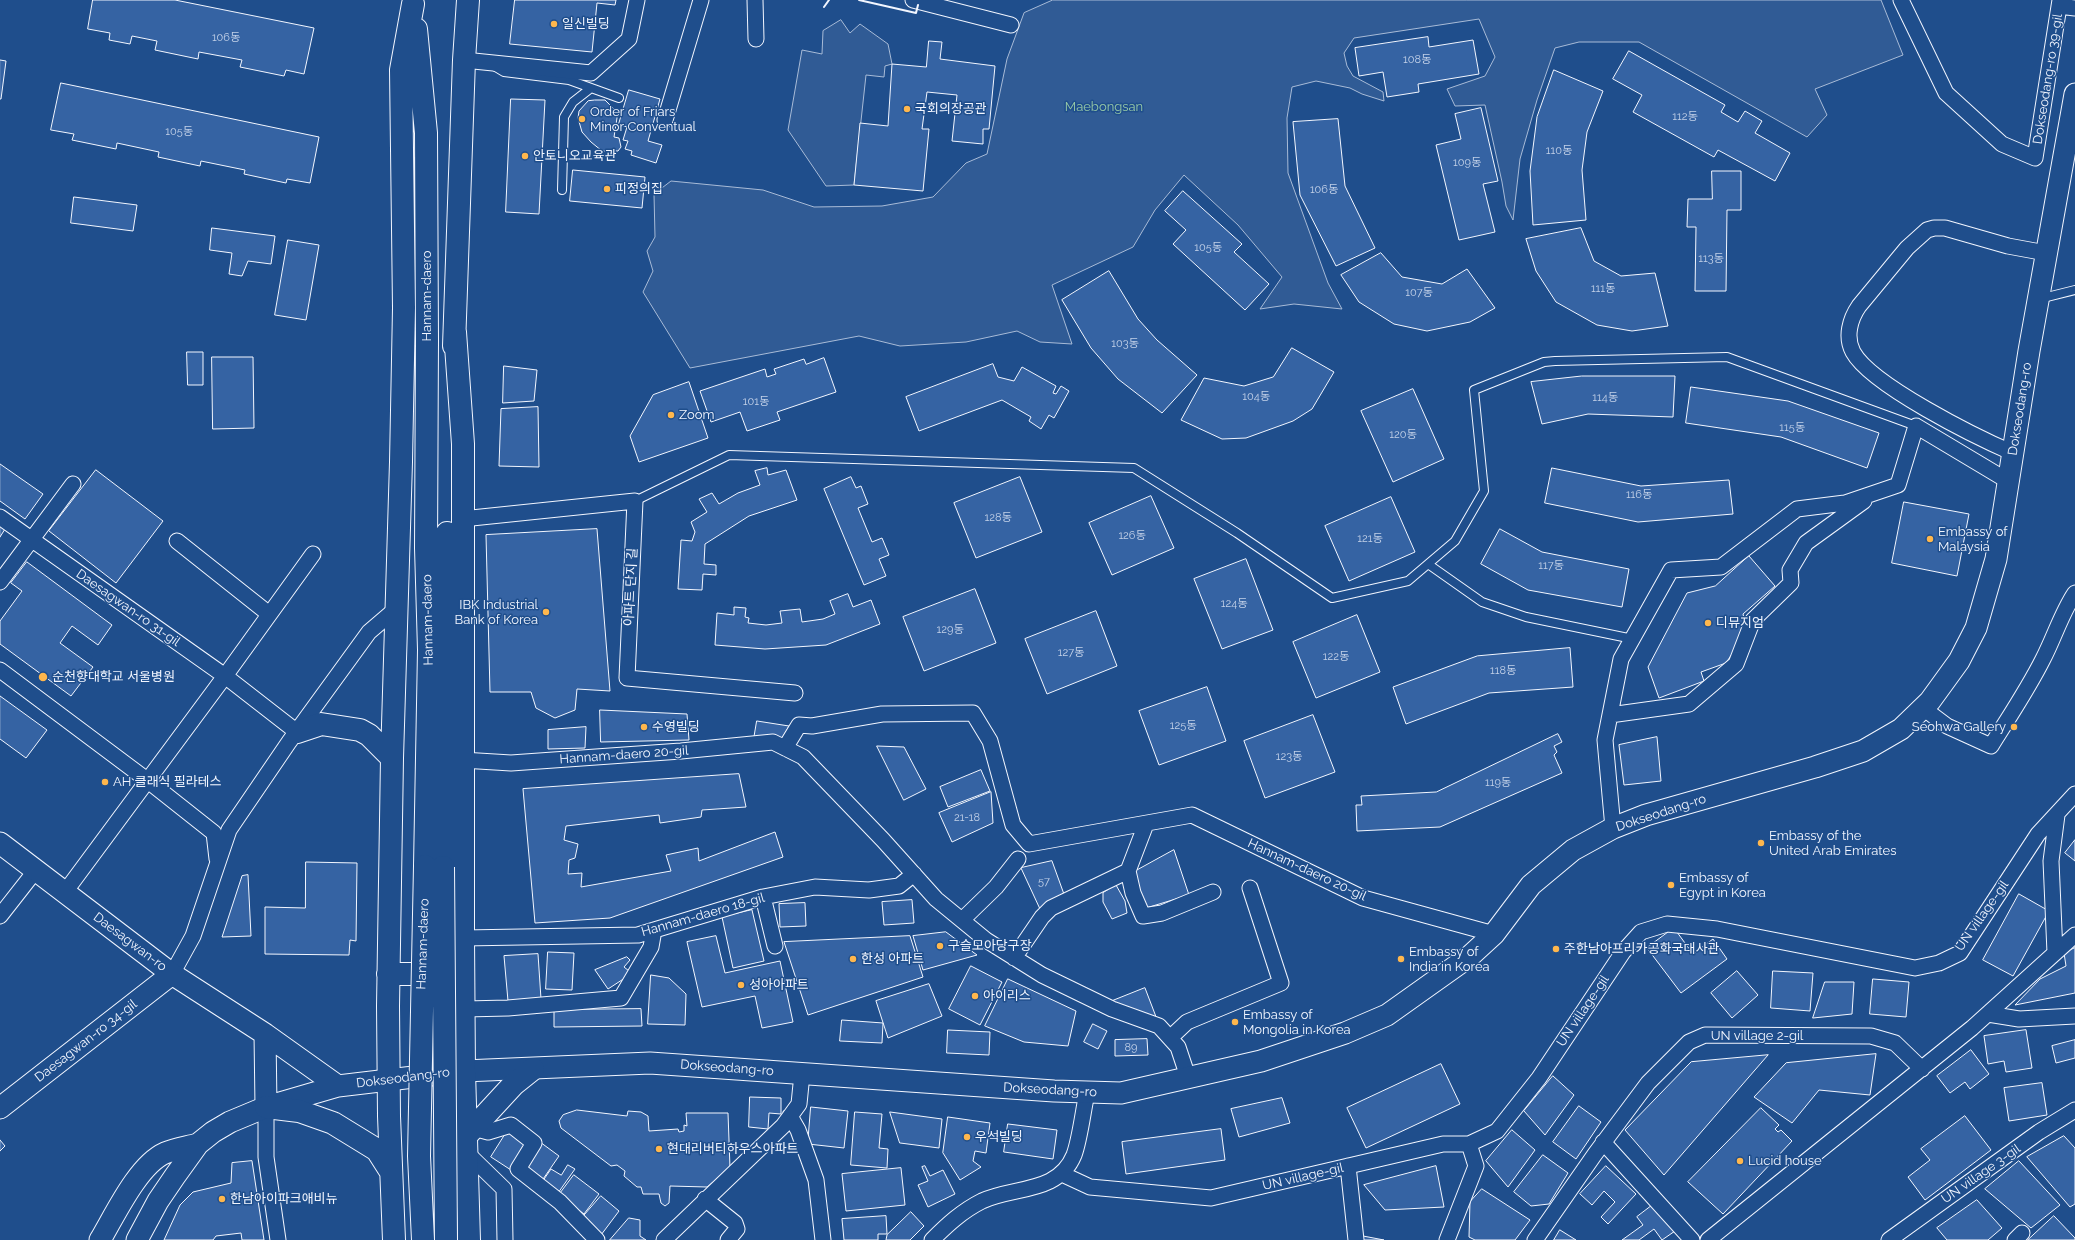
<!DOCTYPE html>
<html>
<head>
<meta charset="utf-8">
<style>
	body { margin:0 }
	canvas { display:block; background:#1f4e8c }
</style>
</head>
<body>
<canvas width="2075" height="1240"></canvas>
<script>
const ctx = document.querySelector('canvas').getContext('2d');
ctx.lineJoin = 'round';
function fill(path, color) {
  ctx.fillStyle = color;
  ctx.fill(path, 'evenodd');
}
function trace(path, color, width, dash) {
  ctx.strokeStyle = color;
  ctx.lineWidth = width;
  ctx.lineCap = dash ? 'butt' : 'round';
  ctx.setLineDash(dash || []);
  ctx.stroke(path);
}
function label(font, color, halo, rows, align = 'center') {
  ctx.font = font + ' Raleway,"Noto Sans KR",sans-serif';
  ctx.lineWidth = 3;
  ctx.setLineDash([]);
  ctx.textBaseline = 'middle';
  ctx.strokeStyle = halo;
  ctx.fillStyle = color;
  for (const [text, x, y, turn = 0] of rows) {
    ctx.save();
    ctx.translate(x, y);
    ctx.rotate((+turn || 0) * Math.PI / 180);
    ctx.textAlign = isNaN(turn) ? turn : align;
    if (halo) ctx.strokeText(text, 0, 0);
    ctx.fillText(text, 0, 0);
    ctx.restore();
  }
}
const built = new Path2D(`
	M1053,0H1881L1903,55L1815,89L1827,115L1807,137L1639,42H1579L1555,48L1537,100L1520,159L1513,220L1506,206L1502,182L1485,105L1455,106L1447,89L1485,76L1495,57L1479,19L1354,38L1344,53L1347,66L1353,76L1383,92L1384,101L1362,94L1350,88L1316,81L1292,87L1287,118L1288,173L1328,283L1342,309L1294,304L1260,309L1282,277L1238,225L1184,175L1155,210L1133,247L1052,285L1072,344L1040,342L1017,331L966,342L900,346L859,336L690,368L643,292L653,271L647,251L655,237L654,194L671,181L763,190L814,207L882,206L933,197L966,163L987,154L1007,59L1024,13Z
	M841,20L850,33L860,24L888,44L892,64L885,66L884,77L866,75L854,185L826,186L788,130L802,50L822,54L823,31Z`);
const building = new Path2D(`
	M93,0H175L314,28L304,74L286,70L284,76L240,67L242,60L199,52L198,59L155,50L157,41L132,36L130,44L109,40L110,33L88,29Z
	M515,0H616L615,5L597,3L592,52L510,44Z
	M1428,37L1429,47L1473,40L1479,74L1418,84L1419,92L1387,97L1383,72L1359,76L1355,48Z
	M929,41L942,42L940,59L995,66L989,129H983V144L952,141L957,95L927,92L922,129H929L923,191L854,185L860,123L888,126L892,64L926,67Z
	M1629,51L1725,105L1721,112L1738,122L1745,111L1762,121L1755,133L1790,153L1775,181L1718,150L1714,157L1633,112L1642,95L1613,79Z
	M0,60L6,61L1,99H0Z
	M1554,70L1603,91L1587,132L1582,170L1586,220L1533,225L1530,171L1537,117Z
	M61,83L319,137L310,183L287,179L286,183L244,174L245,170L201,161L200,166L158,157L159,152L117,143L116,149L72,140L74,134L51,130Z
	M629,90L660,99L648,141L662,145L656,163L631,155L632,151L625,149L628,141L623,140L627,127L619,124Z
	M511,99L545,100L539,214L506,212Z
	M595,100H605L616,111L617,118L614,137L619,138L621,147L618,151H602L591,142L582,132L578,118L579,111L588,101Z
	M1481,108L1498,181L1483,184L1495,232L1459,240L1436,145L1461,139L1455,114Z
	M1338,119L1345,186L1375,248L1336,266L1300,195L1293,122Z
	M573,170L645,177L642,208L570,201Z
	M1712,171H1741V210H1727L1726,291H1695L1696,227H1687L1688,199H1712Z
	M1183,191L1242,244L1234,252L1269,284L1245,310L1173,244L1186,230L1165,211Z
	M74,197L137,205L133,231L71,223Z
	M212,228L275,236L271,264L248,261L242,276L229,274L232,253L210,250Z
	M1581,228L1594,261L1621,276L1655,273L1668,326L1632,331L1597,325L1556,302L1536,271L1526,239Z
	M288,240L319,245L306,320L275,315Z
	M1381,253L1402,277L1442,284L1467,269L1495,308L1470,322L1427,331L1394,324L1359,302L1341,275Z
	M1109,271L1138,319L1157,340L1197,375L1162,413L1118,379L1091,348L1062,300Z
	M1292,348L1334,372L1312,409L1293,421L1246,438L1222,439L1181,420L1204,378L1244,386L1273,377Z
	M187,352H203V385H188Z
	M212,357H253L254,428L213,429Z
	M824,358L836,392L777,412L780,420L747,431L740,412L711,422L700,391L765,369L767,377L776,374L774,369L804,359L806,364Z
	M993,364L998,377L1014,381L1022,367L1056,386L1053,393L1056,394L1061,386L1069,391L1054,418L1049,415L1041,429L1029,421L1031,417L1002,400L919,431L906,397Z
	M504,366L537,370L534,401L503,403Z
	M1582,376H1675L1673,417L1588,414L1542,424L1531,382Z
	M689,382L708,438L639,462L630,436L653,395Z
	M1691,387L1788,401L1879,433L1867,468L1781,437L1686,423Z
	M1413,389L1444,459L1393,482L1361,411Z
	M538,407L539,467L499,466L501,409Z
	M0,464L43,494L25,519L0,501Z
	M767,468L768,475L786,470L797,500L749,516L705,544L704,564L716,565V575L703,574L702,590L678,589L681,540L692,541L695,532L691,522L707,512L699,499L712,493L719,504L738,493L760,485L755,471Z
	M1552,468L1641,486L1729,480L1733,514L1638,522L1545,503Z
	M96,470L163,521L116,583L49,531Z
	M851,477L856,488L861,486L868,504L858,508L872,542L882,538L889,555L879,559L886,576L864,585L824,489Z
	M1020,477L1042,532L976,558L954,503Z
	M1151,496L1174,548L1112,575L1089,523Z
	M1391,497L1415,552L1349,581L1325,526Z
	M1904,502L1969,514L1957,576L1892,563Z
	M0,526L5,529L0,537Z
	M597,529L610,691L577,689L575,710L555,718L536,708L531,692H490L486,535Z
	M1500,529L1542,552L1629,569L1622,607L1528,590L1481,564Z
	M1749,556L1775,586L1743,614L1747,631L1726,663L1701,672L1704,681L1659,698L1648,667L1687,593L1715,586Z
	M1246,559L1273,630L1222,649L1194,579Z
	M27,562L112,625L98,645L72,626L60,643L93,667L71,696L0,644V621L22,591L11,583Z
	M975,589L996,643L924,671L903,617Z
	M848,594L853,607L871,600L880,624L826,645L765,649L715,645L717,613L734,615V607L746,608L745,617L749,618L748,623L766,625L782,623L780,611L800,609L802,622L823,619L835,614L830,601Z
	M1096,611L1117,666L1047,694L1025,639Z
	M1357,615L1380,672L1316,698L1293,642Z
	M1570,648L1573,687L1489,693L1406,724L1393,687L1477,656Z
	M1207,687L1226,741L1159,765L1139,711Z
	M0,696L47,730L26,758L0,739Z
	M600,710L687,714L689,740L601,742Z
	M1313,715L1335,772L1265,798L1244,741Z
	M757,721L789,726L781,740L754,739Z
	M586,727L585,748L548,749V730Z
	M1558,734L1562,742L1554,746L1557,752L1554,755L1562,773L1440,827L1357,831L1356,805H1362L1361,796L1436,792Z
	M1657,737L1661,781L1624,785L1619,745Z
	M877,746L904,747L926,789L904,800Z
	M981,770L990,791L948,807L940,787Z
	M739,774L746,807L702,810L701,817L660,823L659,815L566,826L564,840L578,844L575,858L569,860L568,874L582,873L581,887L671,871L666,855L698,848L699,861L775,832L783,857L610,918L535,923L523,789Z
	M991,792L993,823L952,842L939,813Z
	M2075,840V861L2065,853Z
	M1174,850L1189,895L1146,908L1134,872Z
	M1052,861L1065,897L1040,909L1021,868Z
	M306,862L357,863L356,941L350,940L349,955L265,954V907L305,908Z
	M248,875L251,936L222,937L242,876Z
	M1116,885L1125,901L1127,913L1112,919L1103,902V893Z
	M2019,894L2049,911L2013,976L1983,960Z
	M912,900L914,923L884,925L882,902Z
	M805,903L806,926L780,927L779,904Z
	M752,910L764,961L733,968L722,917Z
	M1674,928L1693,954L1713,939L1727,959L1681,993L1647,948Z
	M946,932L977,955L923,970L913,936Z
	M716,936L725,973L780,961L793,1022L762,1028L755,996L702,1007L687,942Z
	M910,936L923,977L808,1015L784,942Z
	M2075,948V993L2015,1005L2040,979L2066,966L2064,953Z
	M548,952L574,953L572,990L546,989Z
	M538,954L541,999L508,1001L504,956Z
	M627,957L630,960L624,967L629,971L628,976L608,989L595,970Z
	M971,966L1002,982L980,1025L949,1009Z
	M1737,971L1758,995L1732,1018L1711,993Z
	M1773,971L1813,973L1810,1011L1771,1008Z
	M651,975L669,978L686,994L685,1025L648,1024Z
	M1008,979L1076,1011L1068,1046L1024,1042L985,1026Z
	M1873,979L1909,982L1906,1017L1870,1014Z
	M1825,982H1854L1852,1014L1813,1018Z
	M929,984L942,1016L888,1038L876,1001Z
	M1145,988L1158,1022L1107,1003Z
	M641,1009L642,1026L554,1027V1010Z
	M842,1020L883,1023L882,1043L840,1041Z
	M1093,1024L1107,1031L1098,1049L1084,1042Z
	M948,1030L990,1032L989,1055L947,1053Z
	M2026,1030L2032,1068L2006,1072L2004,1061L1988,1064L1984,1036Z
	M1147,1039L1148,1055L1115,1056V1040Z
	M2075,1040V1058L2056,1063L2052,1046Z
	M1971,1050L1989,1074L1970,1089L1965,1082L1950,1093L1937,1076Z
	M1876,1054L1870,1095L1819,1090L1792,1123L1754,1097L1786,1063Z
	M1768,1055L1664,1175L1625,1130L1691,1062Z
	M1441,1064L1460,1104L1366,1148L1347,1108Z
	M1553,1076L1574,1095L1545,1135L1524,1111Z
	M2042,1083L2047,1115L2009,1121L2004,1088Z
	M750,1097L781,1098V1114L769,1113L768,1129L749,1127Z
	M1282,1098L1290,1123L1239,1137L1231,1109Z
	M1579,1106L1601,1122L1576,1159L1553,1142Z
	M811,1107L848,1111L844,1148L808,1144Z
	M1761,1108L1779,1125L1775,1129L1778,1132L1781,1130L1792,1141L1723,1214L1688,1182Z
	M577,1110L627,1116L628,1111L641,1112L648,1116L649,1131L678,1129L679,1132L684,1131V1125L687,1126L686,1113H728L730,1168L707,1187L670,1186L669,1203L665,1206L661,1203L659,1194H643L641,1187H637L624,1176L625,1171L617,1165L611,1166L561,1128L559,1121L563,1115Z
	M855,1112L882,1114L879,1148L888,1149L887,1168L851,1165Z
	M890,1112L942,1119L939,1148L900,1143Z
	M1965,1116L1991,1150L1925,1200L1908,1177L1930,1160L1921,1149Z
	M948,1117L990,1123L986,1153L975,1151L973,1161L981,1167L960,1180L943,1153Z
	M1008,1124L1057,1130L1053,1159L1004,1152Z
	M1221,1129L1225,1160L1126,1174L1122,1142Z
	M508,1130L528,1143L511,1170L491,1157Z
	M1512,1130L1535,1150L1508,1187L1486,1161Z
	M2064,1136L2075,1148V1204L2070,1207L2027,1157Z
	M0,1140L5,1146L0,1151Z
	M540,1142L559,1156L541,1182L521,1168Z
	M1543,1155L1568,1173L1549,1204L1531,1206L1514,1192Z
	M252,1161L264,1240H242L241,1233L216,1236L213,1240H164L180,1205L193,1192L231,1183L232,1163Z
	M2019,1161L2060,1205L2031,1228L1985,1189Z
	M568,1165L575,1169L558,1193L542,1182L551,1169L561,1175Z
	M925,1166L930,1176L943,1170L955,1194L928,1207L918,1185L928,1181L922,1167Z
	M1436,1166L1444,1207L1385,1210L1364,1185Z
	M1606,1166L1636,1194L1608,1224L1601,1217L1615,1202L1604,1191L1592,1205L1580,1194Z
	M901,1168L905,1205L846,1211L842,1174Z
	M574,1175L599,1194L584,1214L559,1195Z
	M1482,1189L1530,1220L1515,1240H1475L1469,1237L1470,1202Z
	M601,1196L619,1211L601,1235L582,1218Z
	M1977,1200L2002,1228L1988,1240H1947L1937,1228Z
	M1654,1204L1675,1231L1662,1240L1654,1229L1639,1240H1622L1643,1225L1637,1217Z
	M911,1212L924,1226L910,1240H886L887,1235Z
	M886,1216L887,1234H878V1240H844L842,1219Z
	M2054,1216L2075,1238V1240H2028Z
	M629,1218L640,1220V1236L646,1240H610Z
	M1560,1230L1576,1240H1554Z
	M1363,1236L1384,1240H1362Z`);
const lane = new Path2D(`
	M494,66L504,72L569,80L619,98
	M562,190L564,117L573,102L591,88
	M2039,299L2075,290
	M635,501L729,455L1134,468L1237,533L1332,598L1408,581L1455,541L1484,491L1474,390L1544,362L1555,361L1727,357L1916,426
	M1428,564L1482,602L1526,617L1633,639`);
const street = new Path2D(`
	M755,0L756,39
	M913,0L1011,25
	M1901,0L1946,93L2002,144L2035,158L2060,0
	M2059,6L2075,8
	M464,60L591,73L629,39L637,0
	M665,120L701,0
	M2013,453C1976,437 1871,385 1853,352C1845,337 1850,319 1859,306L1907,248L1927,230L1934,228H1945L2008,246L2046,253
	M0,517L225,676L297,732
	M462,519L635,501L627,678L795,693
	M177,541L269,614
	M0,582L73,484
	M0,670L147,780L214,833L217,859
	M1923,708L1947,726L1991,746C2009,717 2028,689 2043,659C2054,638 2062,612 2075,593
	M1610,715L1689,704L1736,664L1753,620L1791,583L1790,570L1806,543L1864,501
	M785,748L799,725L812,726L882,714L973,713L990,741L1013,825L1029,844L1192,815L1363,898L1494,934
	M462,760L511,763L681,751L773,742L803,757L883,840L936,899L986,940L1042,975L1112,1009L1159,1026L1178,1047L1188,1077
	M1613,828L1605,740L1621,659L1671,570L1721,567L1797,509L1845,503L1898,485L1916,426L2008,481
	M1128,871L1133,893L1143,916L1162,913L1213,892
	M65,892L225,676L313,554
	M763,897L775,946
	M0,916L36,870
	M962,920L996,887L1018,859
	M463,938L638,935L763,897L815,887L869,890L899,886L914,874
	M2055,953L2051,861L2057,815
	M1014,958L1042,917L1051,908L1128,871L1146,824
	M172,974L193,936L229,830L289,742L369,632L397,608
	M465,1009L508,1008L621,998L651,947L654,930
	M1988,1014L2019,1019L2075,1016
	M1170,1038L1187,1022L1281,983L1250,888
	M266,1107V1157L278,1240
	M790,1116L798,1130L816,1180L823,1240
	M473,1128L488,1132L511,1125L534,1143L518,1169L560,1202L597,1240
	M1603,1142L1692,1240
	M467,1153L504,1189L505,1240
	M1348,1166L1356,1240
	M1062,1174L1090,1187L1211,1198L1443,1144H1469L1497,1131L1539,1078L1623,952L1641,932L1667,924L1717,929L1915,968L1939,963L1960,953L2038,834L2075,794
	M705,1199L735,1223L737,1229L728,1240
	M664,1240L783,1126L799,1104L802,1074
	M932,1240C947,1225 962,1211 982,1201C1014,1186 1058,1194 1074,1155C1080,1139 1083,1111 1087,1093
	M1447,1240L1476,1166L1469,1144
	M1535,1240L1595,1154L1648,1083L1689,1042L1705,1035L1871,1036L1895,1043L1922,1069
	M1708,1240L1972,1028L2075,935
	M1889,1240L2039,1132L2075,1110
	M2015,1240L2022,1233`);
const secondary = new Path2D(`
	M0,843L172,974L265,1034L338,1086
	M265,1034L266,1107
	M0,1108L172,974
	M100,1240C115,1215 138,1165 165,1153C175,1149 187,1147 198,1144
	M137,1240L158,1201L175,1176L198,1144L213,1132L230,1122L266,1107L338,1086L464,1071L650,1063L1054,1091L1121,1093L1261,1061L1345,1033L1387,1015L1470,956L1494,934L1531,885L1573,850L1613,828L1646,815L1815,767L1863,751L1901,729L1930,701L1959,661L1976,628L1996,559L2029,351L2075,94`);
const primary = new Path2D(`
	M416,29L426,133L427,341L426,548L429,650L425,866
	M455,332L463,444V938L464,1071L469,1240
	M454,346L464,60L468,0
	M297,732L321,724L360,730L369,735L392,758
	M443,867L447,533
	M388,974H443
	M266,1107L299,1111L333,1123L377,1150L391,1172
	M466,1136L513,1085L533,1069
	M394,1240L389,1116L388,1006L392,758L401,462L404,308L401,70L413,4`);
const primaryBridge = new Path2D(`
	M443,867L446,1240
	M423,1240L419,1156L425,866`);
const wall = new Path2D(`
	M859,0L916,13L918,5
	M824,7L829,0`);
const markers = [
	[554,24,4,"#ffb74d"],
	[907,109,4,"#ffb74d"],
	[582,119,4,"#ffb74d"],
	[525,156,4,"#ffb74d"],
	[607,189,4,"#ffb74d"],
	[671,415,4,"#ffb74d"],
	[1930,539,4,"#ffb74d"],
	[546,612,4,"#ffb74d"],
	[1708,623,4,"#ffb74d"],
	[43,677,5,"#ffb74d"],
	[644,727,4,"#ffb74d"],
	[2014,727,4,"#ffb74d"],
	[105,782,4,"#ffb74d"],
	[1761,843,4,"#ffb74d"],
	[1671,885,4,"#ffb74d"],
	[940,946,4,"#ffb74d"],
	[1556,949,4,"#ffb74d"],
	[853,959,4,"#ffb74d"],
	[1401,959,4,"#ffb74d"],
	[741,985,4,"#ffb74d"],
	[975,996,4,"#ffb74d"],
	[1235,1022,4,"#ffb74d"],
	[967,1137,4,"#ffb74d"],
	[659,1149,4,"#ffb74d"],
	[1740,1161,4,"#ffb74d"],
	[222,1199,4,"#ffb74d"]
];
const numberNames = [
	["106동",226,38],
	["108동",1417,60],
	["112동",1685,117],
	["105동",179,132],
	["110동",1559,151],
	["109동",1467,163],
	["106동",1324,190],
	["105동",1208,248],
	["113동",1711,259],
	["111동",1603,289],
	["107동",1419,293],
	["103동",1125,344],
	["104동",1256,397],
	["114동",1605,398],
	["101동",756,402],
	["115동",1792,428],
	["120동",1403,435],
	["116동",1639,495],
	["128동",998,518],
	["126동",1132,536],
	["121동",1370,539],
	["117동",1551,566],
	["124동",1234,604],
	["129동",950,630],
	["127동",1071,653],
	["122동",1336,657],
	["118동",1503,671],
	["125동",1183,726],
	["123동",1289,757],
	["119동",1498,783],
	["21-18",967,818],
	["57",1044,882],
	["89",1131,1048]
];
const poiNames = [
	["일신빌딩",562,24],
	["국회의장공관",915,109],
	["Order of Friars",590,112],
	["Minor Conventual",590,127],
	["안토니오교육관",533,156],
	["피정의집",615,189],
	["Zoom",679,415],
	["Embassy of",1938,532],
	["Malaysia",1938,547],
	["IBK Industrial",538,605,"right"],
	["Bank of Korea",538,620,"right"],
	["디뮤지엄",1716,623],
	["순천향대학교 서울병원",52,677],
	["수영빌딩",652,727],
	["Seohwa Gallery",2006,727,"right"],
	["AH 클래식 필라테스",113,782],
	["Embassy of the",1769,836],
	["United Arab Emirates",1769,851],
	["Embassy of",1679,878],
	["Egypt in Korea",1679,893],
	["구슬모아당구장",948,946],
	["주한남아프리카공화국대사관",1564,949],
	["Embassy of",1409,952],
	["India in Korea",1409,967],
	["한성 아파트",861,959],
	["성아아파트",749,985],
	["아이리스",983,996],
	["Embassy of",1243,1015],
	["Mongolia in Korea",1243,1030],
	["우석빌딩",975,1137],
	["현대리버티하우스아파트",667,1149],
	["Lucid house",1748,1161],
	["한남아이파크애비뉴",230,1199]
];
const streetNames = [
	["Dokseodang-ro 39-gil",2048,79,-81],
	["Hannam-daero",427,296,-90],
	["Dokseodang-ro",2020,409,-81],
	["아파트 단지 길",631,587,-87],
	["Daesagwan-ro 31-gil",128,608,35],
	["Hannam-daero",428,620,-91],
	["Hannam-daero 20-gil",624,755,-4],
	["Dokseodang-ro",1661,813,-18],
	["Hannam-daero 20-gil",1307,870,25],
	["Hannam-daero 18-gil",703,915,-16],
	["UN village-gil",1982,916,-55],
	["Daesagwan-ro",130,942,37],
	["Hannam-daero",423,944,-88],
	["UN village-gil",1583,1011,-56],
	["UN village 2-gil",1757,1036],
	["Daesagwan-ro 34-gil",86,1041,-38],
	["Dokseodang-ro",727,1068,4],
	["Dokseodang-ro",403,1078,-7],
	["Dokseodang-ro",1050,1090,3],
	["UN village 3-gil",1981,1174,-35],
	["UN village-gil",1303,1177,-13]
];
const parkNames = [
	["Maebongsan",1104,107]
];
fill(built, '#305b95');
trace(built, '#a8bbd7', 1);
fill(building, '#3563a3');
trace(building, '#f2f6ff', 1);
trace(lane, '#f2f6ff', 10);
trace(street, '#f2f6ff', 17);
trace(secondary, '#f2f6ff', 23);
trace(primary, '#f2f6ff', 24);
trace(lane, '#1f4e8c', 8);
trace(street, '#1f4e8c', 15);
trace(secondary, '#1f4e8c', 21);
trace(primary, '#1f4e8c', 22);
trace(primaryBridge, '#f2f6ff', 24, []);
trace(primaryBridge, '#1f4e8c', 22);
trace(wall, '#f2f6ff', 2);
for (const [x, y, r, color] of markers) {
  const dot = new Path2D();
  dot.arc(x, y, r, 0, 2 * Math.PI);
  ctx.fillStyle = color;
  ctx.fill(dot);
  trace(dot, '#1f4e8c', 1.5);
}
label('11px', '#c3d1e8', null, numberNames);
label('13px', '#f2f6ff', '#1f4e8c', poiNames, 'left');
label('13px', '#f2f6ff', '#1f4e8c', streetNames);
label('13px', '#97c8a6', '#1f4e8c', parkNames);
</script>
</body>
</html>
